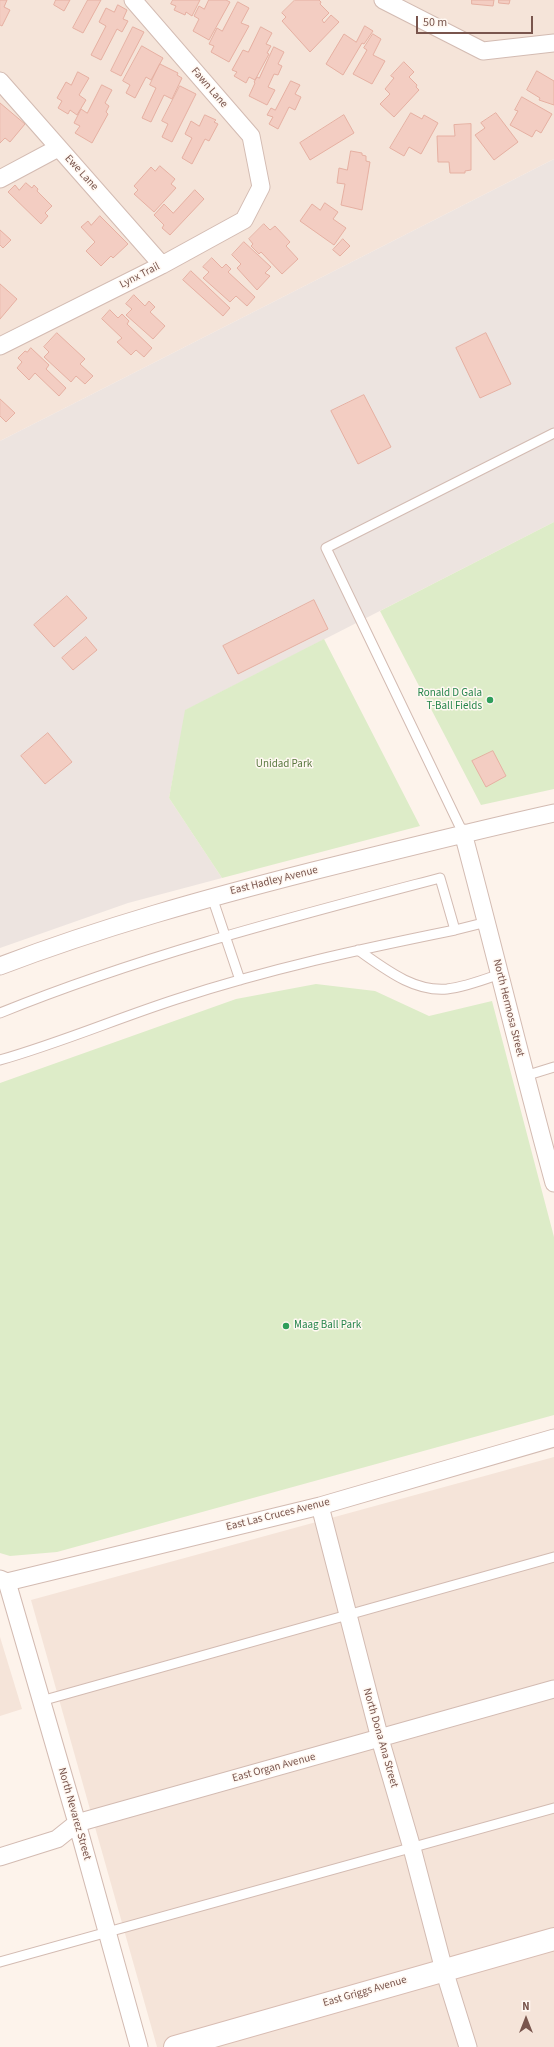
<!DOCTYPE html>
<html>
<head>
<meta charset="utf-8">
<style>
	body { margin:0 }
	#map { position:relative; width:554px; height:2047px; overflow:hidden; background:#fdf3eb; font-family:"Source Sans 3",sans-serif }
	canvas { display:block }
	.north { position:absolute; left:506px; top:1999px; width:40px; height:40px; -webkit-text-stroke:3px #fff8f2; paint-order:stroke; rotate:0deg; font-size:11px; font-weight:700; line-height:16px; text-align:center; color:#79554d }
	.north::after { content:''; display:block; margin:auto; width:14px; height:18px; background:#79554d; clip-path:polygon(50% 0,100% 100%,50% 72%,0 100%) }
	.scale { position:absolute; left:416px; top:16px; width:117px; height:18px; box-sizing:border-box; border:2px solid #79554d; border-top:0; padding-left:5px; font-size:12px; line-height:14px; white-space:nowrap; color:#79554d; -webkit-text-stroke:3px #fff8f2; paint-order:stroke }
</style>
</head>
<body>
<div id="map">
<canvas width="554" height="2047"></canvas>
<div class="north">N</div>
<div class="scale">50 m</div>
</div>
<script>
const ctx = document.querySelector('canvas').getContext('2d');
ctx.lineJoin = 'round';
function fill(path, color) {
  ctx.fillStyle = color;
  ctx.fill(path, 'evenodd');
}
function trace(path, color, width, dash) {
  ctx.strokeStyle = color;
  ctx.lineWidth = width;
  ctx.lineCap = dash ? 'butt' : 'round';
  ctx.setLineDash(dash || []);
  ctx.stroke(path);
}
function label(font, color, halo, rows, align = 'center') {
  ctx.font = font + ' "Source Sans 3",sans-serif';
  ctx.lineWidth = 3;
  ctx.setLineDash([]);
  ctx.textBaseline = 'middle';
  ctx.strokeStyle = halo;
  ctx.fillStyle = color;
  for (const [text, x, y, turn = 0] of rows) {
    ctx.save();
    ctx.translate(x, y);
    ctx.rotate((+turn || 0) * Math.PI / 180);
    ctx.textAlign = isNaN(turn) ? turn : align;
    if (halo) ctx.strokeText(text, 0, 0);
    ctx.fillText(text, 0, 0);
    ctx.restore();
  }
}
const residential = new Path2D(`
	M0,0H554V159L0,441Z
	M554,1457V2047H157L31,1600Z
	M0,1637L22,1709L0,1716Z`);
const industrial = new Path2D(`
	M554,159V522L186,710L169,798L222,878L128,903L0,948V441Z`);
const green = new Path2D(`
	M554,522V789L481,805L380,611Z
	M324,639L420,826L222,878L169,798L185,710Z
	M316,984L375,991L429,1016L492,1001L554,1237V1415L57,1552L10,1556L0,1553V1083L236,999Z`);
const building = new Path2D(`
	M0,0H7L4,7L10,10L2,26L0,25Z
	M56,0H70L64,11L54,5Z
	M88,0H101L83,33L73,28Z
	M173,0H200L192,16L186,12L185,15L174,10L176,6L171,4Z
	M209,0H226L230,2L209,40L193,31L199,19L194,16L199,6L204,9Z
	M295,0H319L321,2L320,4L329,13L322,20L324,23L331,15L339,22L310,52L282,21L286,17L282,13Z
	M472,0H494L493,6L472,4Z
	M499,0H510L509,4L499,3Z
	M238,2L249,8L241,23L249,26L229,62L211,52L214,46L209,44L217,28L222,31Z
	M118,5L127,10L123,19L128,21L122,32L117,29L101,60L91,55L106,26L99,22L106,8L114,12Z
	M365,26L373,31L364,44L362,43L343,75L326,64L344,34L356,42Z
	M133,27L144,32L121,76L111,71Z
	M261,27L272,33L266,44L271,46L267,53L269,54L255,80L249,77L246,83L234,76L237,72L232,70L243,50L248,52Z
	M373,34L381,39L373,55L385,61L372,84L353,74L367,50L364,48Z
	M142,46L163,58L151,80L146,77L135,98L126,93L130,85L123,81Z
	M274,47L284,52L278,64L282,66L278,75L274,74L268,87L275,90L267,105L249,96L255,83L254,82L257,77L259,78Z
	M404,62L414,72L409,77L417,85L416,87L419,90L394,117L380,104L390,94L385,89L394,78L391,76Z
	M160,64L178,73L177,75L182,78L172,99L164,95L151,122L142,118L156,88L150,85Z
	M537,71L554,81V105L539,100L540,98L527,90Z
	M78,72L89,78L79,95L86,100L77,115L70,110L68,114L58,108L62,101L57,98L66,82L71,85Z
	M291,81L300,85L295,94L301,97L295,110L289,107L278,129L269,124L273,117L267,115L271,108L275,110Z
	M102,85L112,90L105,103L109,106L106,112L108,114L92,143L75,133L80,126L74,123L81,109L87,113Z
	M180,86L196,94L172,142L162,137L168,124L162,121Z
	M522,97L552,114L541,133L536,130L532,137L510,125L518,111L515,110Z
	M0,103L25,124L10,142L5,138L0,143Z
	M411,113L422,119L424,115L438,123L421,154L409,147L404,156L390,148Z
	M496,113L518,142L494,160L475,135L485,128L481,123Z
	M205,115L216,120L214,122L218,124L209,141L205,139L192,164L182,158L192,138L185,134L191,121L199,126Z
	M344,115L354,133L310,160L300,143Z
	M471,124V170L465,171V173H450L449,162H438L437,136H455L454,125Z
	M351,151L362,153V155L366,156V161L370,162L362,210L341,205L345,184L337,183L339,168L347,170Z
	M160,166L175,179L171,184L176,188L154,212L134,194L138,190L134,186L151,167L155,171Z
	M26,183L32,188L34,185L38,189L37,191L52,206L45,213L48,216L41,224L8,192L15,185L19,190Z
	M195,190L204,199L170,235L162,228L164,225L154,215L164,204L173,213Z
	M325,203L338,212L333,219L346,228L334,245L300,221L312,204L320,210Z
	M100,216L128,244L113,258L111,256L101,266L86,251L95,242L81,227L88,221L91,225Z
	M264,224L270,230L275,226L290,242L286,246L298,259L282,274L261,252L259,254L251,246L253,244L249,239Z
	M0,230L11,240L3,248L0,245Z
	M343,239L350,246L340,256L333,250Z
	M244,242L271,267L265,273L270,276L257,290L237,268L241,264L232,255Z
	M212,258L222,268L226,264L231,269L228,272L255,297L247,306L236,296L230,302L203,278L209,272L203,267Z
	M191,271L230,308L223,316L183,280Z
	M0,284L17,299L0,319Z
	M134,295L145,306L149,301L155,307L150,312L165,326L153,339L126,315L132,309L126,304Z
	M110,310L118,318L122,314L129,321L127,324L152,348L144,357L136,350L131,355L117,342L122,338L102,319Z
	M57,333L85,359L80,364L93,376L85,384L76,376L71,382L44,357L49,352L44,347Z
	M486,333L511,384L480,398L456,348Z
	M31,348L49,365L46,369L66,388L59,396L35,373L29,380L17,368L22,362L18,358L25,351L27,352Z
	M364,395L391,447L358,464L331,411Z
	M0,399L15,413L6,422L0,416Z
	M67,596L87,618L54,647L34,625Z
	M314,600L328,629L238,674L223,646Z
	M86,637L97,650L73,670L62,658Z
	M48,733L72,762L45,784L21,756Z
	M493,751L506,776L486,787L472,761Z`);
const lane = new Path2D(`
	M463,833L326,548L554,433
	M212,897L240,980
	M455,930L487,922
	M358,950C384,968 413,992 447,989C465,987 483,980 500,974
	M0,1013C143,955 292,917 440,878L455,930C361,949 268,969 177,999C118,1018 60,1043 0,1060
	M525,1076L554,1067
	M41,1701L554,1557
	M0,1962L554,1808`);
const street = new Path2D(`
	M383,0L483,51L554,43
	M0,81L162,265
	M0,179L58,148
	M0,346L162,265L244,220L261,187L251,136L133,0
	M463,833C494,949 522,1066 554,1183
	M0,966C102,927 207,898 313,871C393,851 473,831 554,813
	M320,1506L380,1739L412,1848L444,1970L468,2047
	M0,1579L7,1582L320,1506L554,1438
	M7,1582L77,1823L139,2047
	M0,1857L57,1839L77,1823L554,1689`);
const secondary = new Path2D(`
	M175,2047L554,1939`);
const markers = [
	[490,700,4,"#2e9e5b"],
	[286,1326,4,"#2e9e5b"]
];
const streetNames = [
	["Fawn Lane",209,88,49],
	["Ewe Lane",81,173,48],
	["Lynx Trail",140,276,-27],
	["East Hadley Avenue",274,881,-14],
	["North Hermosa Street",508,1008,76],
	["East Las Cruces Avenue",278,1515,-14],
	["North Dona Ana Street",380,1738,74],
	["East Organ Avenue",274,1768,-15],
	["North Nevarez Street",74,1814,74],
	["East Griggs Avenue",365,1992,-16]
];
const leisureNames = [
	["Ronald D Gala",482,694],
	["T-Ball Fields",482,707],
	["Maag Ball Park",294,1326,"left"]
];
const parkNames = [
	["Unidad Park",284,765]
];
fill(residential, '#f5e4d9');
fill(industrial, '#ede4e0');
fill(green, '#ddecc8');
fill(building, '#f3cdc2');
trace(building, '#e6b0a2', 1);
trace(lane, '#d3bbb2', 11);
trace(street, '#d3bbb2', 19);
trace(secondary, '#d8bcb2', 24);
trace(lane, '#fff', 9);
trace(street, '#fff', 17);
trace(secondary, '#fff', 22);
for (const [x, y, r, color] of markers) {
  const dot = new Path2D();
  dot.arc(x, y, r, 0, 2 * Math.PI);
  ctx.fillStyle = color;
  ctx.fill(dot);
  trace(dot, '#fff8f2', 1.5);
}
label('11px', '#79554d', '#fff8f2', streetNames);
label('11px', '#27864d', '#fff8f2', leisureNames, 'right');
label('11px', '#5b7941', '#fff8f2', parkNames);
</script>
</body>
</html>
